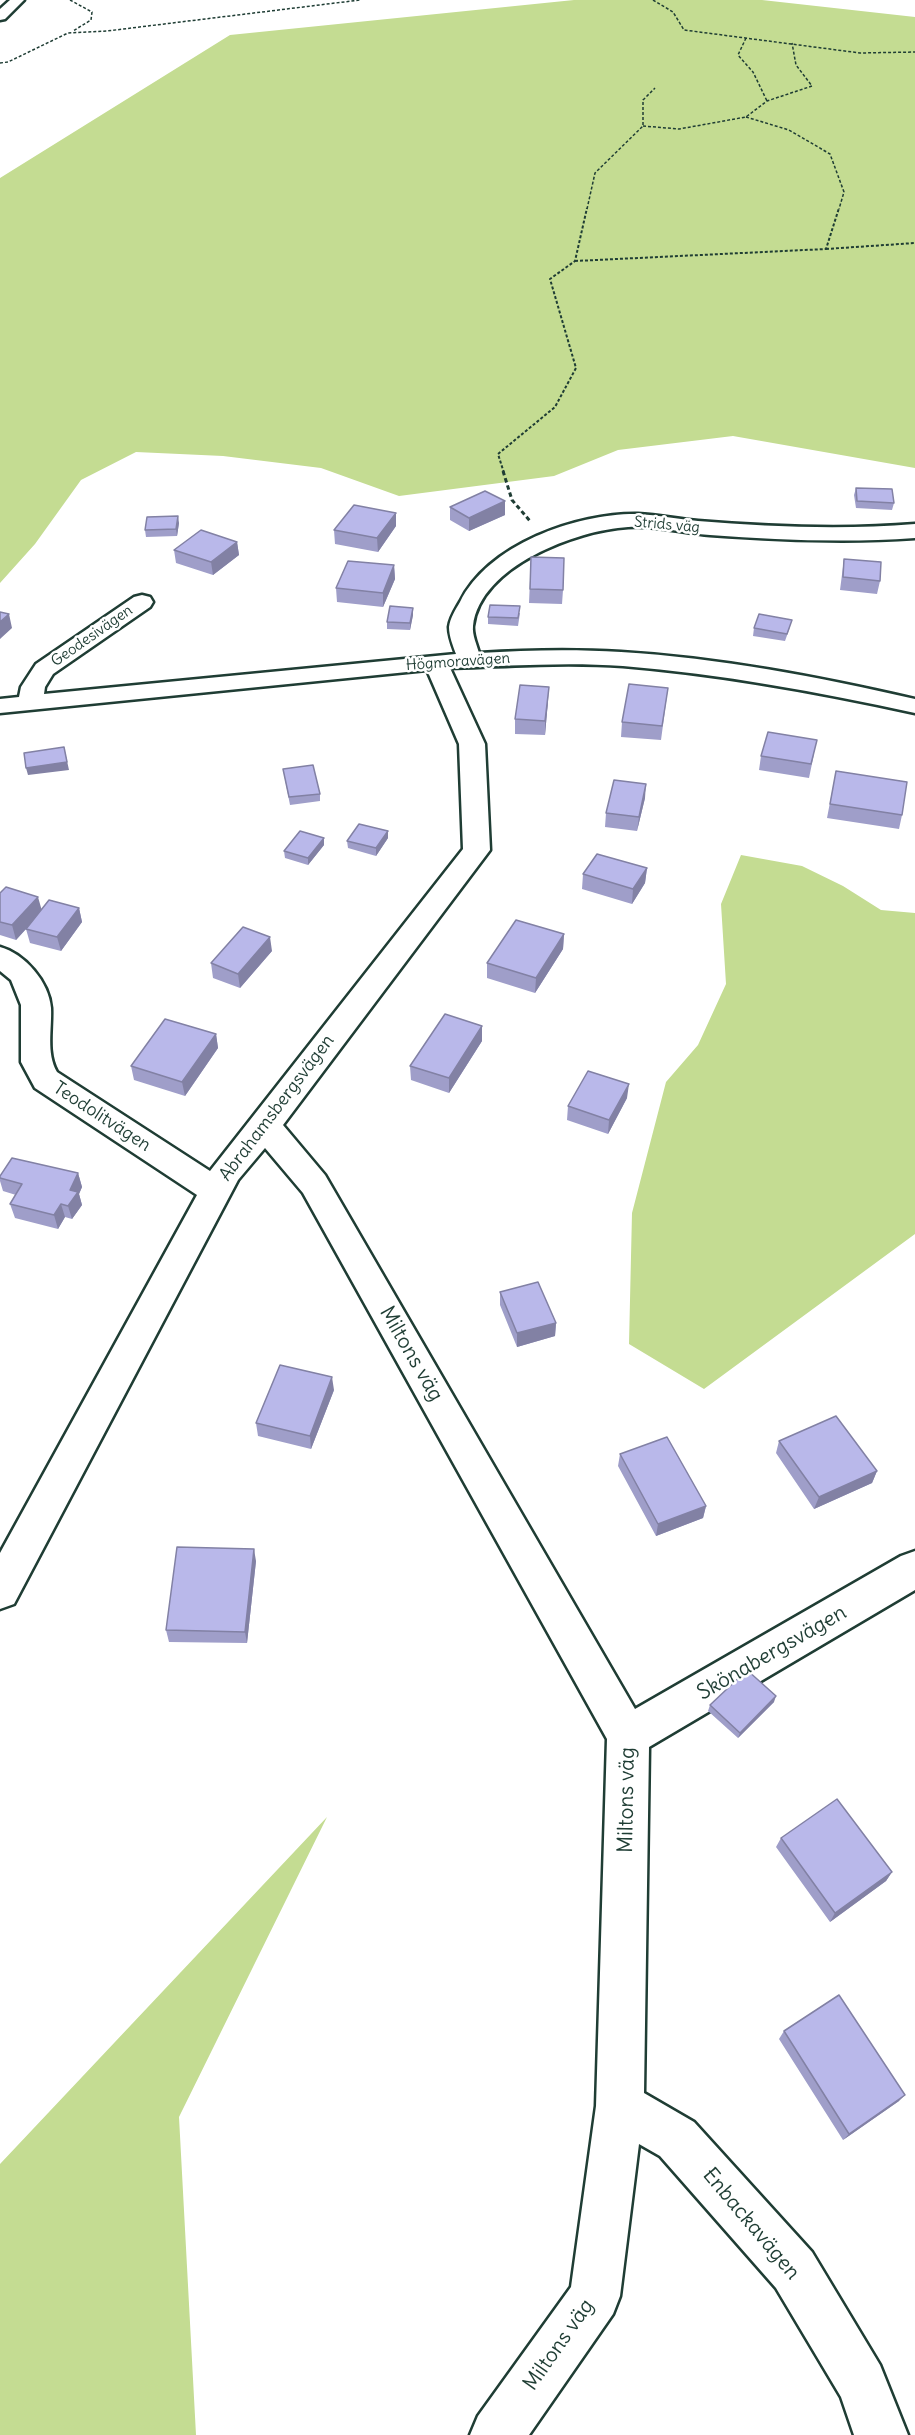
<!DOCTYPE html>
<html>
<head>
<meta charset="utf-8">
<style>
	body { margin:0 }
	canvas { display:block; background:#fff }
</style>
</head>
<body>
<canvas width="915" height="2435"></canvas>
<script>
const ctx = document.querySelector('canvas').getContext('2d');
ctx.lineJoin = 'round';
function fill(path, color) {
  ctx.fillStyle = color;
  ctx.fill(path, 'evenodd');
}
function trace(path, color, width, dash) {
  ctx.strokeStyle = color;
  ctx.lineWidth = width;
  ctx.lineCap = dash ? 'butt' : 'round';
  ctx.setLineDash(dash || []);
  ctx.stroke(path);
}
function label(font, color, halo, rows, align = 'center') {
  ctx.font = font + ' Delius,sans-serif';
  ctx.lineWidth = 5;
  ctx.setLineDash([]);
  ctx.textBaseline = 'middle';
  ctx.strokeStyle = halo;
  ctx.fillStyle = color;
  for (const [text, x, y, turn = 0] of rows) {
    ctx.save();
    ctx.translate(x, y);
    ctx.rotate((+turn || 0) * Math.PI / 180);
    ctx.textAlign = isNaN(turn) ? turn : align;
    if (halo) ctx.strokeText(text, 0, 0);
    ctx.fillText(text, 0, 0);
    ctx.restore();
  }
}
const green = new Path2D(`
	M574,0H762L915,17V468L733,436L618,450L554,476L399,496L321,468L223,456L136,452L81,480L35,544L0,583V178L230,35Z
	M741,855L802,866L843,886L881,910L915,913V1234L704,1389L629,1344L632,1213L666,1082L698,1045L726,984L721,904Z
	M327,1817L179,2117L196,2435H0V2164Z`);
const pathFar2 = new Path2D(`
	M70,0L92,12L91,20L73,31
	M653,0L673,12L684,30L860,53L915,52
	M746,38L738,55L753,72L767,101
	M0,63L8,62L68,33L107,31L360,0
	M746,117L789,130L830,154L844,192L839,209
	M643,126L679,129L746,117L767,101L812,86L796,65L792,43
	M587,209L595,173L643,126V100L655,88`);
const pathFar1 = new Path2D(`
	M826,249L915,243
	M575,261L826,249L839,208
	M504,473L498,454L555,407L576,368L550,279L575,261L587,208`);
const path = new Path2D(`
	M503,471L512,500L530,521`);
const minor = new Path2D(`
	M638,514C658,515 678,519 698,521C770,527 843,530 915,524V538C846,543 778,540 710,535C683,533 655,525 628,527C577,530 480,566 473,626C472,635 477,645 479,653C527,650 574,649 621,652C720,658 819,677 915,699V713C819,692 721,674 623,666C565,662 507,666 450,668L485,744L490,850L283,1125L325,1175L635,1709L901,1556L915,1551V1590L649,1747L644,2093L694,2122L812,2252L880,2365L908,2435H854L841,2397L776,2288L660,2156L639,2144L620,2296L613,2314L529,2435H470L478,2416L571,2287L596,2106L607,1739L303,1193L265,1148L238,1180L14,1604L0,1609V1553L197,1195L35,1088L21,1062V1005L11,980L0,971V947C25,954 49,982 51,1008C52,1029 46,1053 57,1072L210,1171L463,849L459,744L427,670L0,713V699L19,697L21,687L36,664L134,597L142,595L150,597L153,602L150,607L53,674L45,687L44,694L456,654C453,646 449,636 449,627C450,618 456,609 460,602C489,544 577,513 638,514Z`);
const major = new Path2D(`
	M10,0H24L5,19L0,20V9Z`);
const wall = new Path2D(`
	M856,488L894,503L892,510L856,508L854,495Z
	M505,501V515L469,531L450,520V507Z
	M179,523L177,536L146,537L145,530Z
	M396,526L378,552L335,544L334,530Z
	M237,542L239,555L213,575L176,563L174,550Z
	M531,557L563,590L562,604L529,603Z
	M844,559L880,581L877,594L840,590Z
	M394,565L395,579L383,607L337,602L336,588Z
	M520,613L518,626L488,624V617Z
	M413,615L410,630L387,629V622Z
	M790,627L785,641L753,636L754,628Z
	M668,688L661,740L621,737L622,722Z
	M548,701L545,735L515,734V719Z
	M814,754L809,778L759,770L761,756Z
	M283,769L320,794V801L290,805Z
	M836,771L902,815L899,829L827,818Z
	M645,798L637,831L605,827L606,813Z
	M324,838V845L308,865L285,858L284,851Z
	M388,838L376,856L348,848L347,841Z
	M647,868L645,883L632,904L582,889L583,874Z
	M0,893L42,909L79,908L82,922L61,951L30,943L26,929L28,927L16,940L0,935Z
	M564,934L563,949L535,993L487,978V963Z
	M272,951L240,988L213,978L211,963Z
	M482,1026V1041L449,1093L411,1080L410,1066Z
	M216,1034L218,1048L185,1096L134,1080L131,1066Z
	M627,1098L608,1134L567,1120L568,1106Z
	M78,1173L82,1187L79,1194L82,1205L72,1219L65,1217L58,1229L15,1218L10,1204L16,1195L3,1191L0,1181V1176Z
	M500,1292L556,1323L555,1336L517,1347L500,1305Z
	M334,1390L311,1449L258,1436L256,1423Z
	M779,1441L877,1471L872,1483L814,1509L776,1453Z
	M620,1454L706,1506L703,1518L656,1536L618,1466Z
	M256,1561L247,1643L169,1642L166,1630Z
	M774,1702L738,1738L708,1711L710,1705Z
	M781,1838L892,1872L886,1881L830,1922L776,1847Z
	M784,2031L899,2101L843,2140L779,2039Z`);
const shadedWall = new Path2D(`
	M505,501V515L469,531V518Z
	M396,513V526L378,552L377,538Z
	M178,516L179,523L177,536L176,529Z
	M237,542L239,555L213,575L211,562Z
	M394,565L395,579L383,607V593Z
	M413,608V615L410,630V623Z
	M9,614L12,628L0,639V622Z
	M549,687L548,701L545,735V721Z
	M64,747L69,770L28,775L26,768Z
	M646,784L645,798L637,831L639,817Z
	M388,831V838L376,856V848Z
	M324,838V845L308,865V858Z
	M647,868L645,883L632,904L633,889Z
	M38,897L42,911L16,940L12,925Z
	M79,908L82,922L61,951L57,937Z
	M564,934L563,949L535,993L536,978Z
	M270,937L272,951L240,988L238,974Z
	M482,1026V1041L449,1093V1078Z
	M216,1034L218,1048L185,1096L182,1082Z
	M629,1084L627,1098L608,1134L609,1120Z
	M78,1173L82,1187L79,1194L82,1205L72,1219L68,1206L70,1190Z
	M61,1204L65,1217L58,1229L54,1215Z
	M556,1323L555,1336L517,1347V1333Z
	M332,1377L334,1390L311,1449L310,1436Z
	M877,1471L872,1483L814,1509L819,1497Z
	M706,1506L703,1518L656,1536L658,1524Z
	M254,1549L256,1561L247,1643L245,1632Z
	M776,1696L774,1702L738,1738L740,1733Z
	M892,1872L886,1881L830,1922L835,1913Z
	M905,2095L899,2101L843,2140L849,2134Z`);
const building = new Path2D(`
	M856,488L892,489L894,503L857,501Z
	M485,491L505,501L469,518L450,507Z
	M354,505L396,513L377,538L334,530Z
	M178,516L176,529L145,530L147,517Z
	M201,530L237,542L211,562L174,550Z
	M531,557L564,558L563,590L530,589Z
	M844,559L881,562L880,581L843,577Z
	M348,561L394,565L383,593L336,588Z
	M490,605L520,606L518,618L488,617Z
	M390,606L413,608L410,623L387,622Z
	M0,612L9,614L0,622Z
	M759,614L792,620L787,634L754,628Z
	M629,684L668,688L662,726L622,722Z
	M520,685L549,687L545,721L515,719Z
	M768,732L817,740L811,764L761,756Z
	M64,747L67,762L26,768L24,753Z
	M313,765L320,794L289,797L283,769Z
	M836,771L907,782L902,815L830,804Z
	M614,780L646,784L639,817L606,813Z
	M359,824L388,831L376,848L347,841Z
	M300,831L324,838L308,858L284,851Z
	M597,854L647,868L633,889L583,874Z
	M6,887L38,897L12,925L0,922V893Z
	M49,900L79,908L57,937L26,929Z
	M516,920L564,934L536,978L487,963Z
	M243,927L270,937L238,974L211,963Z
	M445,1014L482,1026L449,1078L410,1066Z
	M165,1019L216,1034L182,1082L131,1066Z
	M588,1071L629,1084L609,1120L568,1106Z
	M12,1158L78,1173L70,1190L78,1192L68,1206L61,1204L54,1215L10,1204L22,1184L0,1178V1176Z
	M538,1282L556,1323L517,1333L500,1292Z
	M280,1365L332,1377L310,1436L256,1423Z
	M836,1416L877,1471L819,1497L779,1441Z
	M667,1437L706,1506L658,1524L620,1454Z
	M177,1547L254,1549L245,1632L166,1630Z
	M747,1670L776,1696L740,1733L710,1705Z
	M837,1799L892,1872L835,1913L781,1838Z
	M839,1995L905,2095L849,2134L784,2031Z`);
const farStreetnames = [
	["Strids väg",667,525,5],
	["Geodesivägen",92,636,-35],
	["Högmoravägen",458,662,-4]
];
const streetNames = [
	["Abrahamsbergsvägen",277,1108,-53],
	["Teodolitvägen",102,1117,33]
];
const nearStreetnames = [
	["Miltons väg",411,1354,60],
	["Skönabergsvägen",772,1653,-30],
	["Miltons väg",627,1800,-89],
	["Enbackavägen",751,2224,50],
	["Miltons väg",559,2345,-55]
];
fill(green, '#c4dc92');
trace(minor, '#1f3d34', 5);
trace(major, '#1f3d34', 5);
trace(pathFar2, '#1f3d34', 1.5, [3, 2]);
trace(pathFar1, '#1f3d34', 2, [3, 2]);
trace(path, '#1f3d34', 3, [4.5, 3]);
fill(minor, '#fff');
fill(major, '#fff');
fill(wall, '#9f9ec9');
fill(shadedWall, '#8281a4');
fill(building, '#b9b8ea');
trace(building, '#8281a4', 1.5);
label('15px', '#1f3d34', '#fff', farStreetnames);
label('18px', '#1f3d34', '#fff', streetNames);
label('21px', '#1f3d34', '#fff', nearStreetnames);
</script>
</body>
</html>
